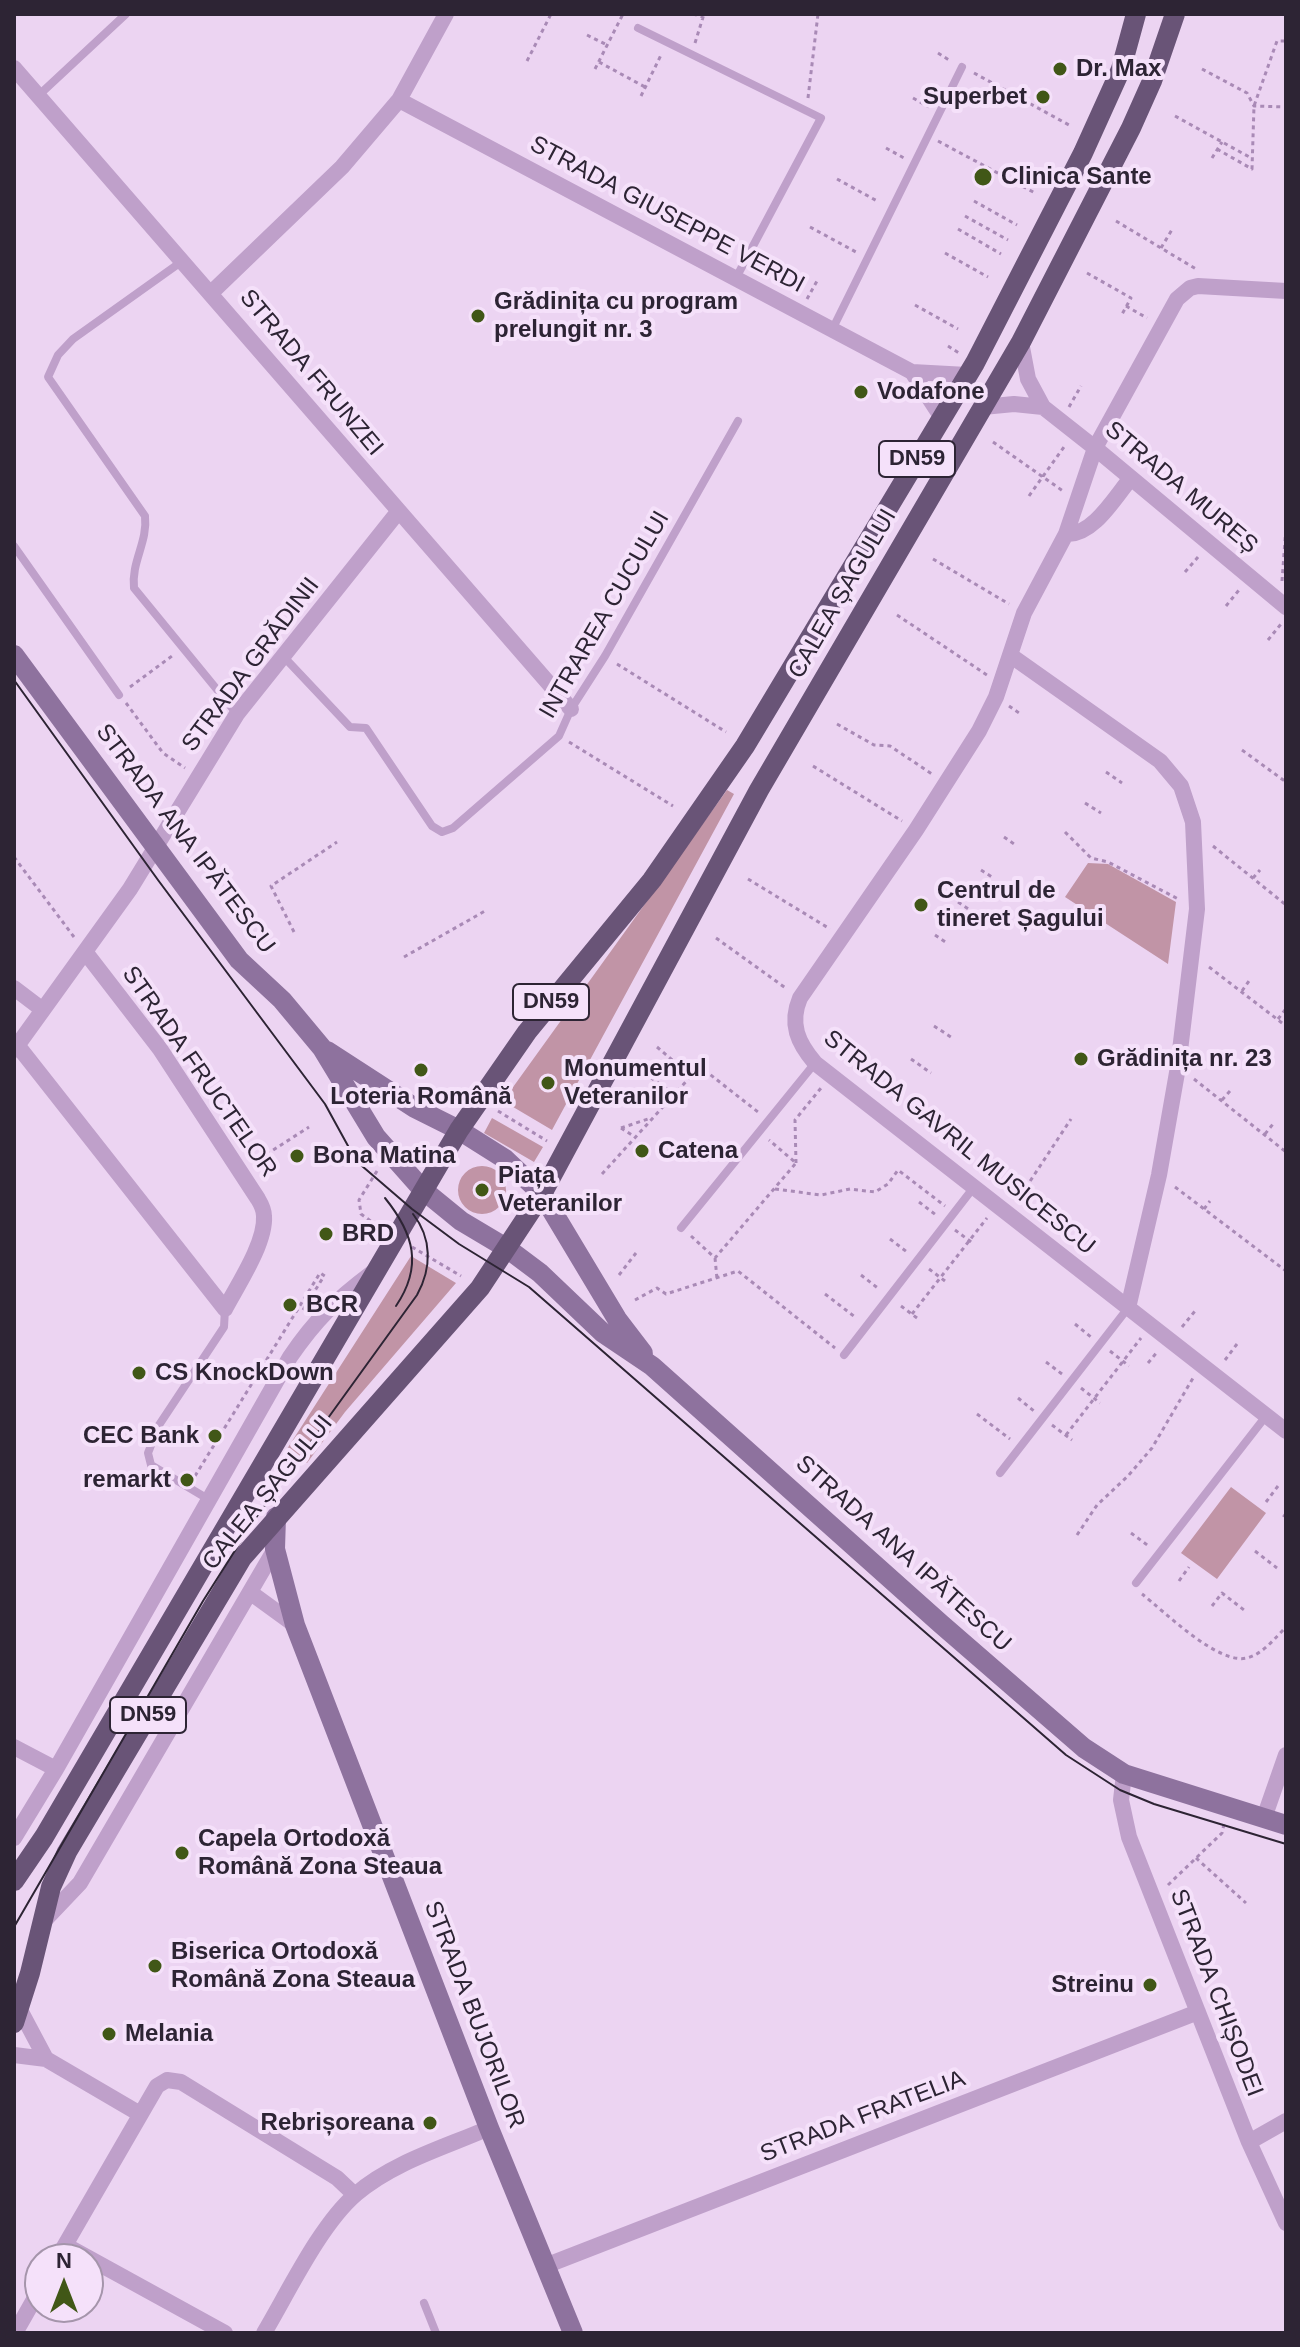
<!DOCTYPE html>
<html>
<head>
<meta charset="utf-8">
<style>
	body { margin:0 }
	#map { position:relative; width:1300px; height:2347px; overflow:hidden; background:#ecd4f2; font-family:Helvetica,sans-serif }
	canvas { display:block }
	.frame { position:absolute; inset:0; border:16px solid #2d2434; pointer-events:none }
	.north { position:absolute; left:24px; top:2243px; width:80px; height:80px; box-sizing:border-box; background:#f5e1fa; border:2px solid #a595ab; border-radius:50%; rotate:0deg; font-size:22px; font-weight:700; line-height:32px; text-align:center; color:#2d2434 }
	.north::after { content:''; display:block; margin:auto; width:28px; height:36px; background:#415717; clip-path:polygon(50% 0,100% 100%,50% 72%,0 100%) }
</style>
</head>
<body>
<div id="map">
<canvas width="1300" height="2347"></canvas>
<div class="frame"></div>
<div class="north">N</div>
</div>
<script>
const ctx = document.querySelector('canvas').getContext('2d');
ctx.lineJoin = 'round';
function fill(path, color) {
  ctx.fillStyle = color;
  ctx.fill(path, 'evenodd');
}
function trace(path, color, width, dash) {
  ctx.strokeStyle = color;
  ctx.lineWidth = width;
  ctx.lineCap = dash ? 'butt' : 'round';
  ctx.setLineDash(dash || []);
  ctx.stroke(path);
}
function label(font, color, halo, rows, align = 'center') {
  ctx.font = font + ' Helvetica,sans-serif';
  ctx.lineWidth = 8;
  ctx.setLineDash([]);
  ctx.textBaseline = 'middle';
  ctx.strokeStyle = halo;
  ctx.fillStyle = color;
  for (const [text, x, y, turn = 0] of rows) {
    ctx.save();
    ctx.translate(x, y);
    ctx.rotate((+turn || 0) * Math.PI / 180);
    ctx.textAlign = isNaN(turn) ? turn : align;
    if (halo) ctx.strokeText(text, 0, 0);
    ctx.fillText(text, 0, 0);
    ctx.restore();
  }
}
const green = new Path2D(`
	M727,790L734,794L552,1130L503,1101Z
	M1088,863L1108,864L1176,902L1168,964L1065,897Z
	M492,1118L543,1147L534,1162L484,1133Z
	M458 1190a24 24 0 1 1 48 0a24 24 0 1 1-48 0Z
	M411,1256L456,1283L345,1412L307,1463L287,1449Z
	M1231,1487L1266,1513L1217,1579L1181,1553Z`);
const path = new Path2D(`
	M693,14L703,17
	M587,35L605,44
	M695,43L704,14
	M938,53L949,60
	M527,61L551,14
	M599,62L645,87
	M595,69L623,14
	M1202,69L1247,93L1254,106L1286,107
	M974,73L1069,125
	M641,96L662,53
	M808,98L818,14
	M913,98L929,107
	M1175,116L1253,159
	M938,141L1035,193
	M886,148L904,158
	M1217,149L1252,169L1254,106L1277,41H1286
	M1212,158L1222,142
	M837,179L879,202
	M974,201L1017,225
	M965,216L1008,240
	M1116,221L1196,269
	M810,227L856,252
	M958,229L1001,254
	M1161,248L1173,228
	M945,253L988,277
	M1087,273L1131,298L1121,316
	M807,299L817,281
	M915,305L958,329
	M1126,306L1147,318
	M948,346L959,353
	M1069,407L1081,386
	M993,442L1063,491
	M1029,496L1064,447
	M933,559L1009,604
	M1185,572L1198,557
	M1282,581L1286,527
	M1226,606L1239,590
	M897,615L987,675
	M1268,640L1281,624
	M617,664L726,732
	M130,687L172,656
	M126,703L163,753L185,768
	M1009,706L1019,713
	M837,724L874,745L890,746L932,774
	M569,742L673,806
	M1242,750L1286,782
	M813,766L902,821
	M1106,772L1122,783
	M1085,803L1101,813
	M1065,832L1091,858L1108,862L1180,900
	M1004,837L1014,844
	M1213,846L1286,905
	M14,857L74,937
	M981,870L992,877
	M1253,878L1260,870
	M748,879L830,929
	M958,902L970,910
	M294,932L271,886L337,842
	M935,935L947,943
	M716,938L787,989
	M404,957L485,911
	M1209,967L1286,1026
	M1242,991L1249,981
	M1278,1019L1285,1010
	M934,1026L954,1039
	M657,1047L691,1076
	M911,1059L931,1073
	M698,1065L758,1112
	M644,1073L674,1094
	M1194,1079L1286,1152
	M1222,1100L1230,1091
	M498,1111L547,1141
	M621,1128L651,1118
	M621,1128L635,1137
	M1265,1134L1273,1124
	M253,1163L309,1127
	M796,1163L795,1120L821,1088
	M377,1171L359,1200L361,1214L379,1227
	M602,1174L691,1076L706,1055
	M1175,1187L1286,1271
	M775,1189L821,1195L850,1189L875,1192L888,1184L898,1170L945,1206
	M1017,1201L1071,1119
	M919,1202L936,1215
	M1204,1209L1210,1201
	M955,1230L974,1244
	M691,1236L715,1258L796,1163L769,1140
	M890,1239L907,1252
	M412,1247L461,1276
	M715,1258L717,1279
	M929,1269L945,1281
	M619,1275L636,1253
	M861,1275L879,1289
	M825,1294L855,1317
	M635,1300L657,1288L666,1294L738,1271L835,1348
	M901,1306L917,1318
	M303,1310L324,1276
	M912,1314L987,1218
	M1075,1324L1091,1337
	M1182,1327L1195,1311
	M1110,1351L1129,1366
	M1225,1360L1237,1344
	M1046,1362L1062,1374
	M1148,1363L1158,1351
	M1081,1388L1100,1403
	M1018,1398L1034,1411
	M977,1414L1010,1439
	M1052,1425L1072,1440
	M1066,1435L1141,1338
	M195,1476L320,1273L328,1278
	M1266,1502L1278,1486
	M1283,1515L1286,1517
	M1131,1533L1150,1547
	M1077,1535L1097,1505L1128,1476L1152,1448L1193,1378
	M1255,1551L1277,1568
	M1179,1581L1189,1567
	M1142,1594C1165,1612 1218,1665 1247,1658C1263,1654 1275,1638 1286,1627
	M1212,1606L1222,1593L1244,1610
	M1196,1858L1246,1903
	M1168,1885L1222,1833L1224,1824`);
const lane = new Path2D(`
	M638,28L821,118L736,278
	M39,95L126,14
	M181,262L73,339L58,355L48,377L145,516C148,542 131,562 134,588L237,714
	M832,330L962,67
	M14,546L119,695
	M283,656L350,727L366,728L432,826L442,832L453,828L559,736L571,709L605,656L738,421
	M681,1228L815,1063
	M844,1355L974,1187
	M1000,1473L1128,1308
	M208,1499L151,1465L148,1453L159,1425L224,1327L225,1309
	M1136,1583L1266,1416
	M424,2303L436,2333`);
const street = new Path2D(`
	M14,68L571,709
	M399,100L912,372L967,375
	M1286,291L1198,286L1190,288L1177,299L1095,448L1066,534L1024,613L996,697L979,731L916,830L800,998C789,1024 798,1043 815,1063L1286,1431
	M211,293L342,167L399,100L446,14
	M1021,342L1028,379L1043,407L1095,448L1286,607
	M912,372L942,418
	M983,407L1014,404L1043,407
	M1066,534C1093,536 1115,497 1131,478
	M1010,655L1160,761L1181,786L1193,822L1197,909L1178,1067L1159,1175L1128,1308
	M14,988L43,1010
	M14,1041L225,1309C237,1286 266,1243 264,1216C264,1210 261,1204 258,1199L160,1049L86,953
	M14,1050L130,889L237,714L398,512
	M251,1593L295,1625
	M14,1747L56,1769
	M1124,1774L1121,1800L1129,1837L1249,2142L1286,2223
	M1264,1818L1286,1755
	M14,1838L56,1769L290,1357C316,1319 335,1301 372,1273
	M42,1923L80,1883L275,1549
	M20,2010L46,2059
	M14,2055L46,2059L140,2114
	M1249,2142L1286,2121
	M65,2245L225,2333
	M57,2259L157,2086L167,2080L181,2082L337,2178L355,2195
	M545,2266L1198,2012
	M15,2333L40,2289
	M264,2333C289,2291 320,2225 356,2194C393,2162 446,2147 489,2128`);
const secondary = new Path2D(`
	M14,655L239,960L282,1000L322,1048L376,1137L423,1190L461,1221L508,1249L540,1273L603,1333L652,1366L941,1624L1084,1748L1124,1774L1286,1825
	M327,1051L415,1108L459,1130L505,1159L542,1194L617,1319L643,1353
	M276,1517L275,1549L295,1625L489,2128L573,2333`);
const primary = new Path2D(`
	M14,1881L44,1837L459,1130L527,1032L652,880L745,746L975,363L1083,153L1121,69L1136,14
	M14,2023L30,1973L51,1887L67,1852L242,1558L480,1288L542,1194L759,790L1021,342L1131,128L1152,81L1175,14`);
const tram = new Path2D(`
	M14,680L158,880L325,1104L353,1155L362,1166L412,1209L459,1244L529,1287L1066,1755L1120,1790L1154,1804L1286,1844
	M385,1198C414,1234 423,1266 396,1306
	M14,1927L203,1601L255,1519L417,1295C432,1268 432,1238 413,1214`);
const markers = [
	[1060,69,8,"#415717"],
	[1043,97,8,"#415717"],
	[983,177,10,"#415717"],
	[478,316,8,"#415717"],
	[861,392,8,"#415717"],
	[921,905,8,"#415717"],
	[1081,1059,8,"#415717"],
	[421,1070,8,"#415717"],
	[548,1083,8,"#415717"],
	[642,1151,8,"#415717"],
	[297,1156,8,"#415717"],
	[482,1190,8,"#415717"],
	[326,1234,8,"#415717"],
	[290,1305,8,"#415717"],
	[139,1373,8,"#415717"],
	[215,1436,8,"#415717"],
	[187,1480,8,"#415717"],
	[182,1853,8,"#415717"],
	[155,1966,8,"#415717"],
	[1150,1985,8,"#415717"],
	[109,2034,8,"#415717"],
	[430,2123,8,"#415717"]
];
const shields = [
	[917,459,76],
	[551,1002,76],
	[148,1715,76]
];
const shieldNames = [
	["DN59",917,459],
	["DN59",551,1002],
	["DN59",148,1715]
];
const poiNames = [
	["Dr. Max",1076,69],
	["Superbet",1027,97,"right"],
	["Clinica Sante",1001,177],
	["Grădinița cu program",494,302],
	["prelungit nr. 3",494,330],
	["Vodafone",877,392],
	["Centrul de",937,891],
	["tineret Șagului",937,919],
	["Grădinița nr. 23",1097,1059],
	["Monumentul",564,1069],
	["Veteranilor",564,1097],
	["Loteria Română",421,1097,"center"],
	["Catena",658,1151],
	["Bona Matina",313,1156],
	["Piața",498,1176],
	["Veteranilor",498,1204],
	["BRD",342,1234],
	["BCR",306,1305],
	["CS KnockDown",155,1373],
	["CEC Bank",199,1436,"right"],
	["remarkt",171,1480,"right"],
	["Capela Ortodoxă",198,1839],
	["Română Zona Steaua",198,1867],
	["Biserica Ortodoxă",171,1952],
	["Română Zona Steaua",171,1980],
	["Streinu",1134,1985,"right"],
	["Melania",125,2034],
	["Rebrișoreana",414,2123,"right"]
];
const streetNames = [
	["STRADA GIUSEPPE VERDI",667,215,28],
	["STRADA FRUNZEI",311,373,50],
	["STRADA MUREȘ",1181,488,40],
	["CALEA ȘAGULUI",843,594,-60],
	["INTRAREA CUCULUI",605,615,-60],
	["STRADA GRĂDINII",251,665,-53],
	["STRADA ANA IPĂTESCU",185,839,53],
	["STRADA FRUCTELOR",199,1072,55],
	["STRADA GAVRIL MUSICESCU",959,1143,39],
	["CALEA ȘAGULUI",268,1493,-51],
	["STRADA ANA IPĂTESCU",903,1554,42],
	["STRADA CHIȘODEI",1216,1993,69],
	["STRADA BUJORILOR",474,2015,69],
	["STRADA FRATELIA",863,2117,-21]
];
fill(green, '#c194a6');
trace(path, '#a98ab6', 3, [4, 4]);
trace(lane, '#bfa0ca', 8);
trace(street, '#bfa0ca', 16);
trace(secondary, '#8e729e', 20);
trace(primary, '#695477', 20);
trace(tram, '#2d2434', 2);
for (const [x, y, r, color] of markers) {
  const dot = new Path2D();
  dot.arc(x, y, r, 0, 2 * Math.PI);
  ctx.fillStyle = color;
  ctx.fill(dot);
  trace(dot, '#f5e1fa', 3);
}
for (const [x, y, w] of shields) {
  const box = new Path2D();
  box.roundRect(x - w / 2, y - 18, w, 36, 6);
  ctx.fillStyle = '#f5e1fa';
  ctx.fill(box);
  trace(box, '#2d2434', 2);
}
label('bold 22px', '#2d2434', null, shieldNames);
label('bold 24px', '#2d2434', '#f5e1fa', poiNames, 'left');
label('24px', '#2d2434', '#f5e1fa', streetNames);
</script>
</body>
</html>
